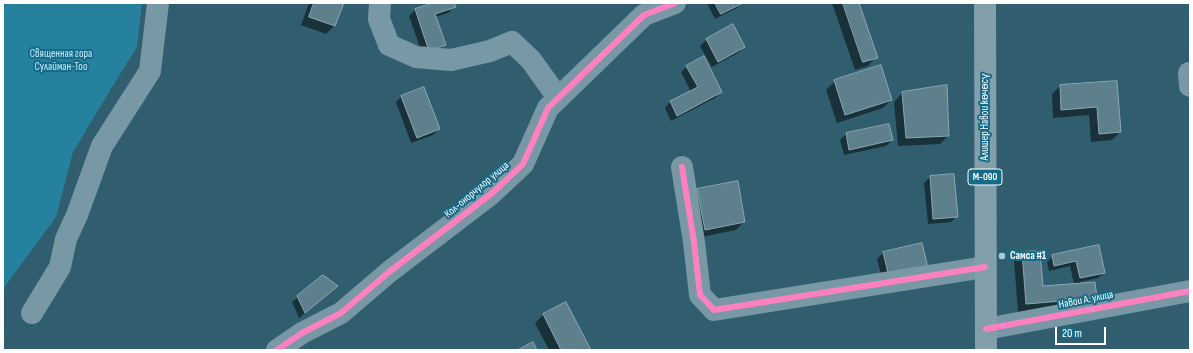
<!DOCTYPE html>
<html>
<head>
<meta charset="utf-8">
<style>
	body { margin:0 }
	#map { position:relative; width:1193px; height:353px; overflow:hidden; background:#305e6e; font-family:"Sofia Sans Condensed",sans-serif }
	canvas { display:block }
	.frame { position:absolute; inset:0; border:4px solid #fff; pointer-events:none }
	.scale { position:absolute; left:1055px; top:327px; width:51px; height:18px; box-sizing:border-box; border:2px solid #fff; border-top:0; padding-left:5px; font-size:12px; line-height:14px; white-space:nowrap; color:#fff; -webkit-text-stroke:3px #156b89; paint-order:stroke }
</style>
</head>
<body>
<div id="map">
<canvas width="1193" height="353"></canvas>
<div class="frame"></div>
<div class="scale">20 m</div>
</div>
<script>
const ctx = document.querySelector('canvas').getContext('2d');
ctx.lineJoin = 'round';
function fill(path, color) {
  ctx.fillStyle = color;
  ctx.fill(path, 'evenodd');
}
function trace(path, color, width, dash) {
  ctx.strokeStyle = color;
  ctx.lineWidth = width;
  ctx.lineCap = dash ? 'butt' : 'round';
  ctx.setLineDash(dash || []);
  ctx.stroke(path);
}
function label(font, color, halo, rows, align = 'center') {
  ctx.font = font + ' "Sofia Sans Condensed",sans-serif';
  ctx.lineWidth = 4;
  ctx.setLineDash([]);
  ctx.textBaseline = 'middle';
  ctx.strokeStyle = halo;
  ctx.fillStyle = color;
  for (const [text, x, y, turn = 0] of rows) {
    ctx.save();
    ctx.translate(x, y);
    ctx.rotate((+turn || 0) * Math.PI / 180);
    ctx.textAlign = isNaN(turn) ? turn : align;
    if (halo) ctx.strokeText(text, 0, 0);
    ctx.fillText(text, 0, 0);
    ctx.restore();
  }
}
const green = new Path2D(`
	M3,3H142L137,47L112,87L73,152L56,217L3,289Z`);
const shadow = new Path2D(`
	M309,3H343L334,26L326,34L301,25Z
	M436,3H453L454,7L448,13L435,17L444,45L439,51L423,56L409,16L415,10Z
	M707,3H742L737,8L715,19Z
	M832,3H858L876,57L868,66L855,70Z
	M733,26L744,47L738,53L712,67L700,46L706,40Z
	M687,66L721,92L715,98L671,121L665,108L670,102L691,92L681,72Z
	M835,81L891,100L883,108L837,123L826,90Z
	M1116,82L1120,132L1112,140L1091,142L1089,115L1053,118L1052,94L1060,86Z
	M902,93L948,136L940,144L898,146L894,102Z
	M402,96L439,129L433,135L411,143L396,102Z
	M846,134L892,140L886,146L844,155L840,140Z
	M930,177L957,216L951,222L928,224L924,183Z
	M698,190L744,222L736,230L696,238L689,198Z
	M922,244L884,286L877,259L883,253Z
	M1099,246L1104,273L1098,278L1080,282V284L1094,283L1087,306L1018,312L1014,261L1022,253L1042,287L1074,284L1070,266L1049,271L1047,262L1053,256Z
	M330,292L299,318L292,302L298,297Z
	M566,304L589,350H549L535,323L543,315Z`);
const building = new Path2D(`
	M314,3H344L335,26L309,17Z
	M433,3H454L456,7L435,14L446,45L429,51L415,9Z
	M715,3H743L721,14Z
	M843,3H859L878,58L863,62Z
	M733,24L745,47L718,62L706,39Z
	M704,56L722,92L677,116L670,101L698,87L686,66Z
	M881,65L892,100L845,115L834,80Z
	M1117,81L1121,132L1099,134L1097,107L1061,110L1060,85Z
	M947,85L949,136L906,138L902,92Z
	M424,87L440,129L417,138L401,96Z
	M889,124L893,140L849,150L846,133Z
	M954,174L958,217L933,219L930,176Z
	M738,181L745,222L705,230L697,189Z
	M922,243L929,272L890,281L883,252Z
	M1099,245L1105,273L1080,278L1076,261L1054,266L1052,255Z
	M1040,251L1043,286L1095,282L1097,298L1026,304L1022,252Z
	M323,275L338,286L305,313L297,296Z
	M566,302L591,350H561L543,314Z
	M533,342L537,350H518Z`);
const minor = new Path2D(`
	M380,3L379,19L389,45L416,57L451,60L490,51L512,42L531,60L551,88L560,96
	M1189,73L1190,86
	M682,167L694,242L700,295L714,310L985,267
	M32,313L60,267L66,239L77,215L102,146L150,71L158,3
	M986,329L1190,291
	M277,350L302,333L341,313L389,272L491,194L523,164L548,108L644,15L675,3`);
const major = new Path2D(`
	M985,3L986,350`);
const cycleway = new Path2D(`
	M682,167L694,242L700,295L714,310L985,267
	M986,329L1190,291
	M277,350L302,333L341,313L389,272L491,194L523,164L548,108L644,15L675,3`);
const markers = [
	[1002,256,4,"#b7c7cc"]
];
const shields = [
	[985,177,34]
];
const shieldNames = [
	["М-090",985,177]
];
const parkNames = [
	["Священная гора",61,54],
	["Сулайман-Тоо",61,67]
];
const streetNames = [
	["Алишер Навои көчөсү",985,117,-90],
	["Кол-онорчулор улица",477,190,-40],
	["Навои А. улица",1086,300,-11]
];
const poiNames = [
	["Самса #1",1010,256]
];
fill(green, '#26819f');
fill(shadow, '#0007');
fill(building, '#5e808c');
trace(building, '#8ba8b2', 1);
trace(minor, '#7798a4', 22);
trace(major, '#829faa', 22);
trace(cycleway, '#ff80c0', 6);
for (const [x, y, r, color] of markers) {
  const dot = new Path2D();
  dot.arc(x, y, r, 0, 2 * Math.PI);
  ctx.fillStyle = color;
  ctx.fill(dot);
  trace(dot, '#156b89', 1.5);
}
for (const [x, y, w] of shields) {
  const box = new Path2D();
  box.roundRect(x - w / 2, y - 8, w, 16, 3);
  ctx.fillStyle = '#156b89';
  ctx.fill(box);
  trace(box, '#fff', 1);
}
label('bold 10px', '#fff', null, shieldNames);
label('11px', '#c3edfb', '#156b89', parkNames);
label('11px', '#fff', '#156b89', streetNames);
label('bold 11px', '#fff', '#156b89', poiNames, 'left');
</script>
</body>
</html>
